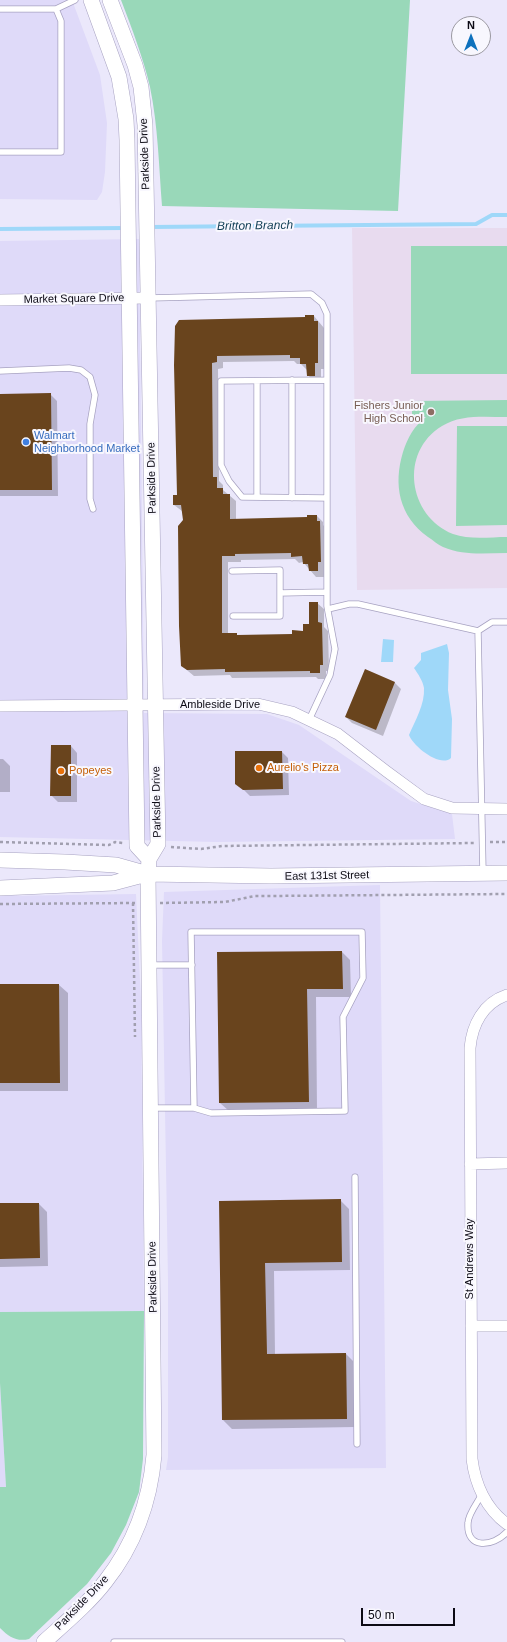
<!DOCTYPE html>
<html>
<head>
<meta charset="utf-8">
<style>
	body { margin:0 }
	#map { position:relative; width:507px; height:1642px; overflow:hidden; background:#ebe8fb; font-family:Arial,sans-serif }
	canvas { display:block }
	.north { position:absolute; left:451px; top:16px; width:40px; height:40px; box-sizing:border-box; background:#f8f7fe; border:1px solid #9a98a0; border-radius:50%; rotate:0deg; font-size:11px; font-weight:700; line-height:16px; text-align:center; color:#0c0a14 }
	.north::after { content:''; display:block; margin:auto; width:14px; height:18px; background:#0e71bd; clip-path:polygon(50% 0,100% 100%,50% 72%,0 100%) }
	.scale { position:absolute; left:361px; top:1608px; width:94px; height:18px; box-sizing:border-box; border:2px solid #0c0a14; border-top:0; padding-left:5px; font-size:12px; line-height:14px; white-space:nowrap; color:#0c0a14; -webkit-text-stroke:3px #f8f7fe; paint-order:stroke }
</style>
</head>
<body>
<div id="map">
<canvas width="507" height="1642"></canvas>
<div class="north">N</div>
<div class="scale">50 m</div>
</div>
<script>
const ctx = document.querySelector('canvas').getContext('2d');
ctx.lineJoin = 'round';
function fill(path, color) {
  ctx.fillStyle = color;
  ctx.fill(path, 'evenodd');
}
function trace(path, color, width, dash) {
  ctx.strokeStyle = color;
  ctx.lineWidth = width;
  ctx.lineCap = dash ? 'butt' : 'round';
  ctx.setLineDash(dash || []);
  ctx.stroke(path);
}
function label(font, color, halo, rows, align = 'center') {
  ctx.font = font + ' Arial,sans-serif';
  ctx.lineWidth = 4;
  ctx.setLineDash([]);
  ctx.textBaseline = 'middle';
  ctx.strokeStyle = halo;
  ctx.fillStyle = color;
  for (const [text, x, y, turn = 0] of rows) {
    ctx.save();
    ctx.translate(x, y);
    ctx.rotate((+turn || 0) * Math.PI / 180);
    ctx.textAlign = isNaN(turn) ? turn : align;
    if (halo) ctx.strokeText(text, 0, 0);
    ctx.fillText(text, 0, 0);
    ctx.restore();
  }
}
const built = new Path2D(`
	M0,0H72L100,75L107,123L105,172L102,192L97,200L0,199Z
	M139,239L144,713L267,714L299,725L411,801L452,814L455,839L217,842L0,837V241Z
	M380,885L386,1468L166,1470L168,1457V1280L162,941L164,892Z
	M136,894L141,1002L144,1311L0,1312V896Z
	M0,1383L6,1487H0Z`);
const education = new Path2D(`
	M352,228H507V588L357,590Z`);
const green = new Path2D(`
	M121,0H410L398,211L162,206C159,167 158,126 150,87C143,57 132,29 121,0Z
	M411,246H507V374H411Z
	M507,400V417C485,417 461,414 442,426C399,452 408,516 453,534C469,540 490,537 507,537V553C485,553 464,556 443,547C438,545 433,540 428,537C399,516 393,485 403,452C408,437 414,426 426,417H412V401Z
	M457,426H507V525L456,526Z
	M144,1311L143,1459L139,1492L126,1525L111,1553L87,1584L29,1639C17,1642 9,1637 0,1628V1487H6L0,1383V1312Z`);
const water = new Path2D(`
	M383,639L394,640L393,662H381Z
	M447,644L449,653L448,690L452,719L451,758C440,768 413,746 409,735C415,721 425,704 424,688C423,681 418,674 414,668L421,660V653Z`);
const shadow = new Path2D(`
	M314,316L324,328V369H321V382H314L308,375L307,370L301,364H297L294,361L223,362V368L218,369L219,481L223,485V490L236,501V520L308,518L317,516L323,522V525L326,528L327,568H324V577H316L303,562L299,563L295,559L241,560V562H228V634H236L238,636L293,635L304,632L310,625L317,603L324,609V627L328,631L329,671H326V679H318L316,677L232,678L230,675L194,676L182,666L184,521L182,511L174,505L178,496L175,365Z
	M50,394L57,401L58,496H0V395Z
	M365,671L395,683L401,689L383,736L352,723L346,717Z
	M71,746L77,753V802H58L51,795Z
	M282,752L288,758L289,795L250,796L241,787Z
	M0,759H3L10,766V792H0Z
	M342,952L350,960L351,997H316L317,1110L229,1111L220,1103L218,953Z
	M0,985H59L68,993V1091H0Z
	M340,1200L349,1209L350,1270L274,1271L275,1355L346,1354L354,1362L355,1427L232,1429L223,1420L220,1202Z
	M0,1204H39L47,1212L48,1266L0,1267Z`);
const stream = new Path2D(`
	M150,227L476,224L492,215H507
	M0,229L125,228`);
const building = new Path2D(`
	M305,315H314V321H318V363H315V376H307L306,364H300V358H290V355L217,356V362L212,363L213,477H217V488H223V494H230V519L307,517V515H317V521H320L321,562H318V571H309L308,564H303L302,556L291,557V553L235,554V556H222V633H237V635L292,634V630L303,631V624H309V602H318V622L322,623L323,665H320V673H310V671L225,672V669L187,670L181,666L179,626L178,526L183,520L181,505H173V495H177L174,365L175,326L179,320L305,317Z
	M51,393L52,490H0V394Z
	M365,669L395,682L376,730L345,717Z
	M51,745H71V796H50Z
	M235,751H282L283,789L243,790L235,784Z
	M342,951L343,989H307L309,1102L219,1103L217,952Z
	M0,984H59L60,1083H0Z
	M341,1199L342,1262L265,1263L267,1354L346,1353L347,1419L222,1420L219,1201Z
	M0,1203H39L40,1258L0,1259Z`);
const path = new Path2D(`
	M0,842L109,845L115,842L123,843
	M490,842H507
	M171,847L201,849L222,846L475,843
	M133,903L135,1037
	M160,903L225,902L255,896H268L507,894
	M0,904L135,903`);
const lane = new Path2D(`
	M0,9H56
	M0,152H61V21L56,9L75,0
	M149,298L311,294L322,303L327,314V606L335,649L330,675L309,720
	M0,371L69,368L81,370L90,377L95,395L90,424V499L93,509
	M292,380V498
	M327,380L221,381V465L229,481L242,497L327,498
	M257,381V497
	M232,571L280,570V593L327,592
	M328,609L349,604H358L478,631L483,873
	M233,616H280V593
	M478,631L492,622H507
	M149,965H192
	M151,1108H194L211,1113L345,1111L343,1017L363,978L362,932H191L194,1108
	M355,1177L357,1444
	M482,1494C478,1502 468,1514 468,1523C466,1550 493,1547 507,1532
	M114,1642H342`);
const street = new Path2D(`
	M0,300L148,298
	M0,706L258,704L292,712L338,734L386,771L424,799L452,808L507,809
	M507,995C483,1003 472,1025 470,1048L472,1459C475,1484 486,1509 507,1524
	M470,1164L507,1163
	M471,1326H507`);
const secondary = new Path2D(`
	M91,0L119,77L126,119L127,140L137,846L149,859
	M0,860L65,862L116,865L148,874L271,876L507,873
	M0,888L113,883L147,874
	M44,1642C65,1623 88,1604 105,1582C135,1544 150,1502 154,1455L148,874L149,859L158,844L145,125L141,87L135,65L110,0`);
const markers = [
	[431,412,4,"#8d6e63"],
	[26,442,4,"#3f7fe0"],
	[259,768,4,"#e8710a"],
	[61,771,4,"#e8710a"]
];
const streetNames = [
	["Parkside Drive",145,154,-92],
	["Market Square Drive",74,299,-1],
	["Parkside Drive",152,478,-91],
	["Ambleside Drive",220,705],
	["Parkside Drive",157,802,-91],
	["East 131st Street",327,876,-1],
	["St Andrews Way",470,1259,-90],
	["Parkside Drive",153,1277,-91],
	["Parkside Drive",82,1603,-46]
];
const educationNames = [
	["Fishers Junior",423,406],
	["High School",423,419]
];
const shopNames = [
	["Walmart",34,436],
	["Neighborhood Market",34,449]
];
const foodNames = [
	["Aurelio's Pizza",267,768],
	["Popeyes",69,771]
];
const waterNames = [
	["Britton Branch",255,226,-1]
];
fill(built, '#dfdaf9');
fill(education, '#e8dbef');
fill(green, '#99d8b9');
fill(water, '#9fd8f9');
fill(shadow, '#0003');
trace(stream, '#9fd8f9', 4);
fill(building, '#69441d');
trace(lane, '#a7a2c1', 7);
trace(street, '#a7a2c1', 12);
trace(secondary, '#a7a2c1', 16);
trace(path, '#a19faf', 2.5, [3, 3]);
trace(lane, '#fff', 5.5);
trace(street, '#fff', 11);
trace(secondary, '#fff', 15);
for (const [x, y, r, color] of markers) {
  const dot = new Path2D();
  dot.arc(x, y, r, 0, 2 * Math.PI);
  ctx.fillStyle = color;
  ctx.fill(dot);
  trace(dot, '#f8f7fe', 1.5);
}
label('11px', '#0c0a14', '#f8f7fe', streetNames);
label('11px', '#785e54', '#f8f7fe', educationNames, 'right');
label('11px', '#366cbe', '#f8f7fe', shopNames, 'left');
label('11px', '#c56008', '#f8f7fe', foodNames, 'left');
label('italic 12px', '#154258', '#f8f7fe', waterNames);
</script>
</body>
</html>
